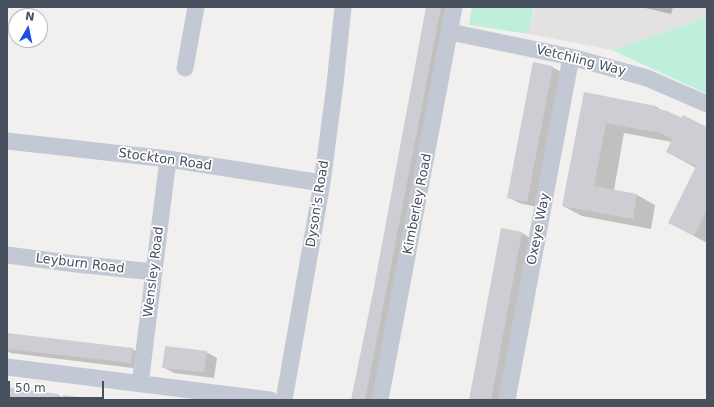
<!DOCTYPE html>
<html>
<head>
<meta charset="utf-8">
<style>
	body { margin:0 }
	#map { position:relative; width:714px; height:407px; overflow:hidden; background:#f2f0ef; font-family:"DejaVu Sans",sans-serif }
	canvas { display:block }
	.frame { position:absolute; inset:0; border:8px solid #484f5d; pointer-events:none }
	.north { position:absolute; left:8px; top:8px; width:40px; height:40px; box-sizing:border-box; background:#fff; border:1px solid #b6b9be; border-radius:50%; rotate:9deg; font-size:11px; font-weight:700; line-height:16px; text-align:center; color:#484f5d }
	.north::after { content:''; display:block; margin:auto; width:14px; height:18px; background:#1c4ee0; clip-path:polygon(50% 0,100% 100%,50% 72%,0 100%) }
	.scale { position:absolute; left:8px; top:381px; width:96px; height:18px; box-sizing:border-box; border:2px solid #484f5d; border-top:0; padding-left:5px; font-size:12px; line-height:14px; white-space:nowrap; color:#484f5d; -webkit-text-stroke:3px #fff; paint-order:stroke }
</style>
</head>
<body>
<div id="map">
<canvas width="714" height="407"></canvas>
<div class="frame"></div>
<div class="north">N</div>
<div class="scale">50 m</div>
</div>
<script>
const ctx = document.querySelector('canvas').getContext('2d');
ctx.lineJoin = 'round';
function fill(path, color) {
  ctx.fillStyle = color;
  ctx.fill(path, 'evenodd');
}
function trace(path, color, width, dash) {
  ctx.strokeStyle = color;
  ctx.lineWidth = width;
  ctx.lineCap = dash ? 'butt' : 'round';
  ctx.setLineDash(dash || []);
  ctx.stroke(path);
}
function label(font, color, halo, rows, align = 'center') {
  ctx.font = font + ' "DejaVu Sans",sans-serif';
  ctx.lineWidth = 3.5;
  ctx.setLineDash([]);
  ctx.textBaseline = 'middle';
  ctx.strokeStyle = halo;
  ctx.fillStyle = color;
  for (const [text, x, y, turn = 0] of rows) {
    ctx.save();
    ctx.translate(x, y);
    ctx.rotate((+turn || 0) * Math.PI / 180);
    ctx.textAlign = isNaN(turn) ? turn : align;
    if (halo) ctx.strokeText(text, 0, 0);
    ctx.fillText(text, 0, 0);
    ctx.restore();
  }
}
const education = new Path2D(`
	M535,7H707V17L612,50L529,34Z`);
const green = new Path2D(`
	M472,7H534L529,34L469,25Z
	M707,17V94L612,50Z`);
const shadow = new Path2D(`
	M427,7H449L372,400H352L375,287Z
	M641,7H673L671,14Z
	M552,67L563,73L537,207L519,203L508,197Z
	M585,93L655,106L663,111L707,128V243L670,223L696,168L667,152L672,142L624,133L614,190L637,195L655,205L651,229L582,216L563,206Z
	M502,229L522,233L535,241L505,400H470Z
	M7,334L132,349L143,355L141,369L11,353L7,351Z
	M206,352L217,358L214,378L174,373L163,367Z
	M7,388L58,395L64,398L97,400H7Z`);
const building = new Path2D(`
	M426,7H441L365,400H351L374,287Z
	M533,62L553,66L527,202L507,198Z
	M584,92L655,106V108L667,111L682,118L683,115L707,127V210L694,236L668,223L696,166L666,152L672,139L661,133L606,123L594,186L637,194L633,219L562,206Z
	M501,228L522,232L491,400H469Z
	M7,333L133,348L131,363L7,349Z
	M165,346L207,351L204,372L162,368Z
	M7,387L58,394L57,400H7Z
	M63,395L97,399V400H63Z`);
const minor = new Path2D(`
	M450,32L571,57L647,78L707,104
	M185,68L196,7
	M7,141L168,159L322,183
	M7,255L76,264L154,272
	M7,367L270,400
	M140,384L168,159
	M284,400L322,183L335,84L343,7
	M380,400L454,7
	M507,400L571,57`);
const streetNames = [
	["Vetchling Way",581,61,14],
	["Stockton Road",165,160,8],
	["Dyson's Road",318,204,-81],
	["Kimberley Road",418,204,-79],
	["Oxeye Way",539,229,-79],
	["Leyburn Road",80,264,7],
	["Wensley Road",154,272,-83]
];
fill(education, '#e3e1e1');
fill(green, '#bfefda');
fill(shadow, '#0003');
fill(building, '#ccced4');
trace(minor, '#c3c9d4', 17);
label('13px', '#484f5d', '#fff', streetNames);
</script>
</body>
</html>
